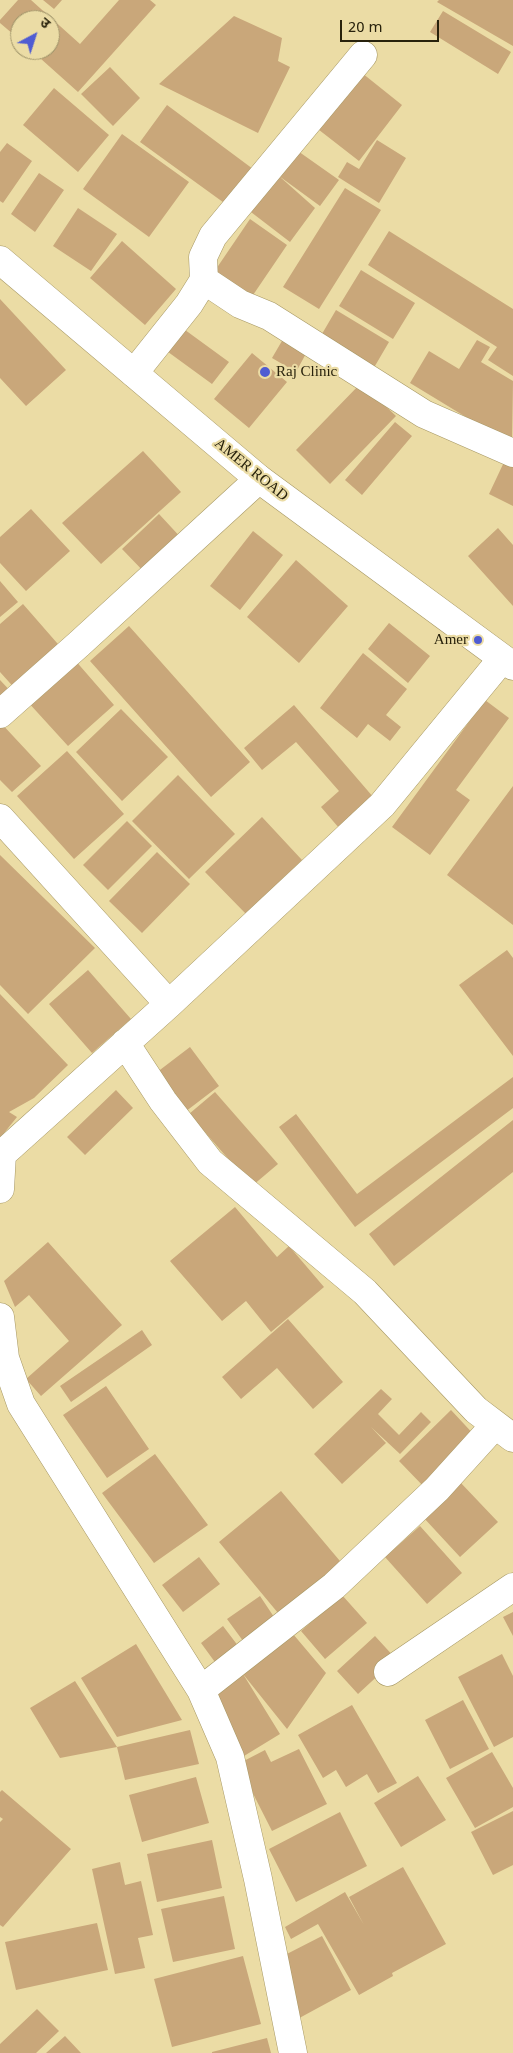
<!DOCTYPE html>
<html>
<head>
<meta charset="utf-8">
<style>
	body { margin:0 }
	#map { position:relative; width:513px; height:2053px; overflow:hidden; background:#ebdca5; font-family:Georgia,"Noto Sans Devanagari",serif }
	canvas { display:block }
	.north { position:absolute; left:10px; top:10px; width:50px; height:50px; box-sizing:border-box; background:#ebdca5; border:1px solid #9d9268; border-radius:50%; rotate:40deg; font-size:14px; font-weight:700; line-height:20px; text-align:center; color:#28220c }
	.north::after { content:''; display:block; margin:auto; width:18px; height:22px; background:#4f5cd2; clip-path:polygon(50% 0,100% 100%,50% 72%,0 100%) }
	.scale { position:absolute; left:340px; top:20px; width:99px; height:22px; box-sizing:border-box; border:2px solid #28220c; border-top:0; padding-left:6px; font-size:15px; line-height:18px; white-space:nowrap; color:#28220c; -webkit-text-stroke:4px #ebdca5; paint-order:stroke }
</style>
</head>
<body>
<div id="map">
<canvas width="513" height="2053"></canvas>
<div class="north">उ</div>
<div class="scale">20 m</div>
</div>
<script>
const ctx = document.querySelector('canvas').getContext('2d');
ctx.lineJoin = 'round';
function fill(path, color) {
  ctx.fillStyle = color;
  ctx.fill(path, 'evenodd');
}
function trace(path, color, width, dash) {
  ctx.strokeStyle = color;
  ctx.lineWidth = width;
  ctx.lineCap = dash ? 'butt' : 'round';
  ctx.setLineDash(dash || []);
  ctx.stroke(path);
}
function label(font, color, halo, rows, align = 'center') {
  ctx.font = font + ' Georgia,serif';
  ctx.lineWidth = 4.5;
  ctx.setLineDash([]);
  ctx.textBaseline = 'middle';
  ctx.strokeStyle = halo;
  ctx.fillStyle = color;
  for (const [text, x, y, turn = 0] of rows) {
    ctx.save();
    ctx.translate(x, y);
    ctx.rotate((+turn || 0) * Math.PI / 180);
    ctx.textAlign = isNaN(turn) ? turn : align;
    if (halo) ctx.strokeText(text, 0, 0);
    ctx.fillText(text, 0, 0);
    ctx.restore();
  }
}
const building = new Path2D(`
	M18,0H31L80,44L119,0H150L156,5L78,92L31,50H50V20H20V40L0,23V20Z
	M43,0H62L54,9Z
	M439,0H513V46L437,2Z
	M443,11L511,52L498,74L430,32Z
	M234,16L282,38L278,61L290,67L258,133L159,84Z
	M110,67L140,98L113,126L81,94Z
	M357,69L402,105L359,161L314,126Z
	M54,88L109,135L78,172L23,125Z
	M167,105L253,169L227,205L140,142Z
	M122,134L189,182L149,237L83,189Z
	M377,140L406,158L379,203L338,177L347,162L359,169Z
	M7,143L32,161L3,203L0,201V152Z
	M295,149L339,180L320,206L279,176L315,208L290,242L247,209Z
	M39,173L64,190L35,232L11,214Z
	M345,188L381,210L319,309L283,287Z
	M78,208L117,234L91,271L53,246Z
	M250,219L287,245L251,298L214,272Z
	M389,231L513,309V376L488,360L497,347L368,265Z
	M122,241L176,289L145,325L90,278Z
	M361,270L415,303L393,339L339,306Z
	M0,299L66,370L26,406L0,378Z
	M336,310L389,342L372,371L319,339Z
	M181,327L229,362L212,384L164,349Z
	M286,334L309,348L296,372L272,358Z
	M477,340L490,347L481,362L513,381L512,445L410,383L429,351L459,369Z
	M252,353L287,382L249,428L214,399Z
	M361,383L396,416L330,484L296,450Z
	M395,422L412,436L362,495L345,480Z
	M143,451L181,492L101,564L62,523Z
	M505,460L513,464V506L489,494Z
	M31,509L70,551L26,591L0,563V537Z
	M159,514L184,541L148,576L122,549Z
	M498,528L513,545V606L468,556Z
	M253,531L283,555L240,610L210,586Z
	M296,560L348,606L299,663L247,617Z
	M0,581L18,602L0,617Z
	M23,604L64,651L18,692L0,672V624Z
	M389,623L430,656L408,683L368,649Z
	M129,626L250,762L211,797L90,661Z
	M363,653L407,689L386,715L401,727L390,741L368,724L357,738L320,708Z
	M74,659L114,705L68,746L27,701Z
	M0,680L15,696L0,709Z
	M485,700L509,718L456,790L470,800L430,855L392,827Z
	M294,705L374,798L339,828L321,807L339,791L296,742L262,770L244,748Z
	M121,709L168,757L122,801L76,752Z
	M0,722L41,766L12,792L0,780Z
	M67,751L124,814L74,859L17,796Z
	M178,775L235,834L189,879L132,821Z
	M513,786V925L447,875Z
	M262,817L302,860L246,914L205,872Z
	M127,821L152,846L108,890L83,865Z
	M157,852L190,884L142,933L109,901Z
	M0,855L95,948L28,1014L0,985Z
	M507,950L513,958V1056L459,985Z
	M88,970L131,1019L92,1053L49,1004Z
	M0,994L68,1065L34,1098L9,1112L17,1117L0,1138Z
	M190,1047L219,1086L181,1115L152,1076Z
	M513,1077V1108L355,1227L279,1127L296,1114L357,1194Z
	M116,1090L133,1108L85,1155L67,1137Z
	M215,1092L278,1164L252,1186L189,1114Z
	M513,1120V1172L394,1266L369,1234Z
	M235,1207L277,1257L289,1246L324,1287L271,1332L246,1301L222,1321L170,1261Z
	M48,1242L122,1325L41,1396L26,1379L69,1341L29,1295L15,1307L4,1281Z
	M288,1319L343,1382L313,1409L277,1368L241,1399L222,1377Z
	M142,1330L152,1345L71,1402L60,1386Z
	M106,1386L149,1449L107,1478L63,1415Z
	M381,1389L392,1399L378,1414L399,1435L421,1412L431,1422L400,1454L371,1427L386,1443L342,1484L314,1454Z
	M451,1410L478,1439L426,1489L399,1461Z
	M155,1454L208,1525L154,1563L102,1493Z
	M460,1482L498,1522L460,1557L423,1517Z
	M281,1491L345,1567L283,1619L219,1542Z
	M420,1526L462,1573L427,1604L385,1557Z
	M199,1557L220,1584L183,1612L162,1585Z
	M342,1595L367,1623L325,1659L301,1631Z
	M260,1596L278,1623L246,1645L227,1619Z
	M513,1612V1636L503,1617Z
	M223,1626L242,1651L220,1669L201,1643Z
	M293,1634L326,1673L287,1729L243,1674L280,1734L244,1756L207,1696Z
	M375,1636L396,1659L358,1694L337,1671Z
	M136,1644L182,1720L117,1737L81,1678Z
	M502,1654L513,1676V1737L494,1747L458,1677Z
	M75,1681L117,1747L60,1758L30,1708Z
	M463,1700L489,1749L450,1769L425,1720Z
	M352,1705L397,1783L378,1793L367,1774L346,1787L336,1770L323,1778L298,1735Z
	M190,1730L199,1764L125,1780L117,1747Z
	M299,1749L327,1804L272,1831L238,1764L265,1750L271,1762Z
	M492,1752L513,1788V1807L475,1828L446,1778Z
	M418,1776L446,1820L401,1847L374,1803Z
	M196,1777L209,1823L142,1842L129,1795Z
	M2,1790L71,1849L3,1927L0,1925V1822L3,1819L0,1817V1792Z
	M513,1811V1865L493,1875L471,1832Z
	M340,1812L367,1866L296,1902L269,1849Z
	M212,1840L222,1888L157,1902L147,1854Z
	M120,1862L125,1885L141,1881L153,1935L138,1938L145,1968L115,1974L92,1869Z
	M403,1867L446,1944L392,1973L393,1976L359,1995L318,1924L291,1939L285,1927L345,1892L364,1925L349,1897Z
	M224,1896L235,1949L173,1962L161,1909Z
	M97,1923L108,1970L16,1990L5,1942Z
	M322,1936L351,1990L292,2022L281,1957Z
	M243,1956L261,2024L172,2047L154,1979Z
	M37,2009L59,2031L36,2053H0V2044Z
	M65,2036L81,2053H46Z
	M267,2038L271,2053H212V2052Z`);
const minor = new Path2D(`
	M204,280L203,257L213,236L363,55
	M134,373L189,304L204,280L240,304L269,316L424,414L513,453
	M0,714L79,644L259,479
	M0,818L169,1004
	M125,1043L163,1101L210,1162L365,1292L476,1410L513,1438
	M0,1156L169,1004L382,805L502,659
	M0,1189L2,1154
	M0,1317L5,1358L21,1404L201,1690L230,1757L258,1879L293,2053
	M388,1672L513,1587
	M201,1690L334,1586L437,1489L495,1425`);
const major = new Path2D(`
	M0,260L259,479L513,666`);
const markers = [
	[265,372,6,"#4f5cd2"],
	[478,640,5,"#4f5cd2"]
];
const poiNames = [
	["Raj Clinic",276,372],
	["Amer",468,640,"right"]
];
const streetNames = [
	["AMER ROAD",251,470,39]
];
fill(building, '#c9a77a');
trace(minor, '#a69763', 29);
trace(major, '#a69763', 29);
trace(minor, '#fff', 28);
trace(major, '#fff', 28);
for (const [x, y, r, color] of markers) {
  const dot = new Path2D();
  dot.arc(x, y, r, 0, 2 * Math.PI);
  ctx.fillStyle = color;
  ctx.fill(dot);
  trace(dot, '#ebdca5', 2);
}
label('15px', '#28220c', '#ebdca5', poiNames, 'left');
label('15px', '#28220c', '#ebdca5', streetNames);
</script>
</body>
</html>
